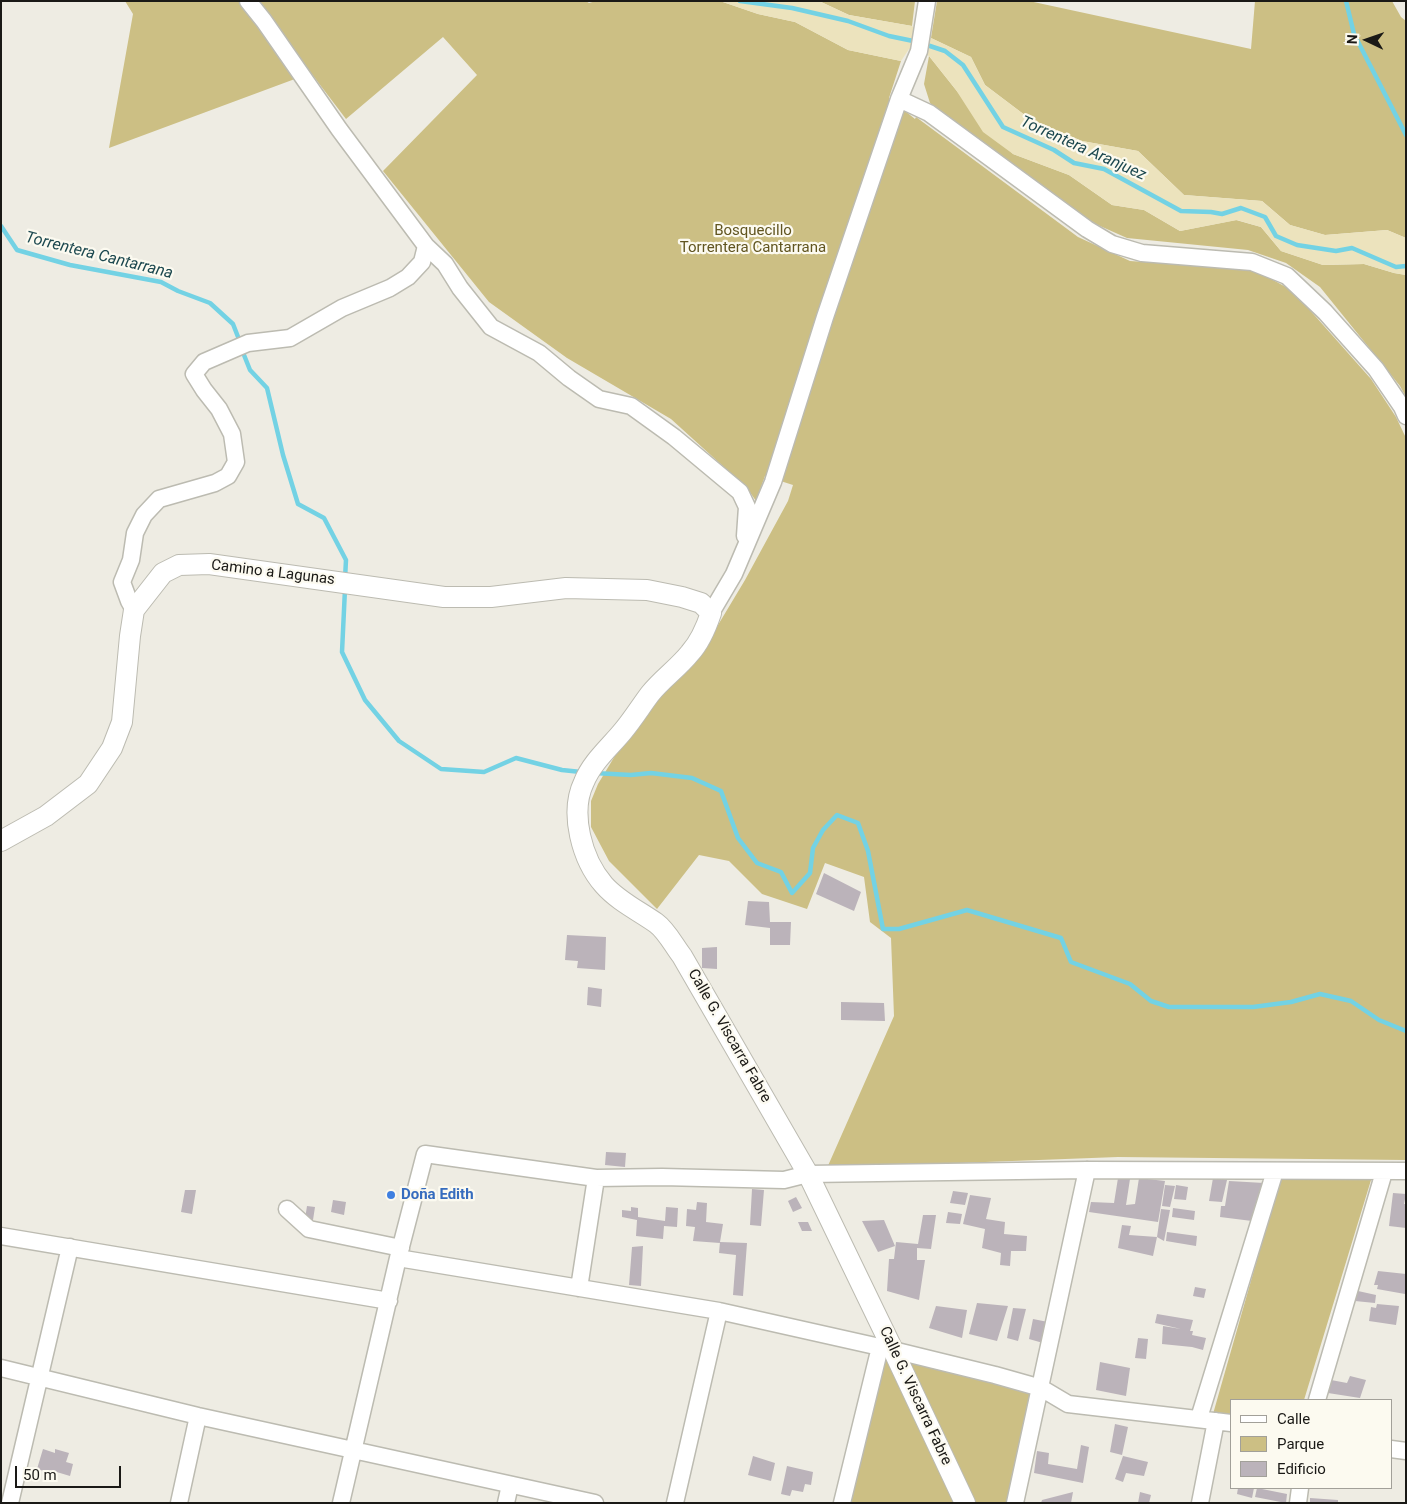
<!DOCTYPE html>
<html>
<head>
<meta charset="utf-8">
<style>
	body { margin:0 }
	#map { position:relative; width:1407px; height:1504px; overflow:hidden; background:#eeece3; font-family:Roboto,sans-serif }
	canvas { display:block }
	.frame { position:absolute; inset:0; border:2px solid #1a1916; pointer-events:none }
	.legend { position:absolute; left:1230px; top:1399px; width:162px; height:90px; box-sizing:border-box; background:#fcfaf0; border:1px solid #a2a099; margin:0; padding:6px 9px; list-style:none; font-size:15px; color:#1a1916 }
	.legend li { display:flex; align-items:center; gap:10px; height:25px }
	.legend b { width:25px; border:1px solid #a2a099 }
	.north { position:absolute; left:1342px; top:15px; width:50px; height:50px; -webkit-text-stroke:4px #fcfaf0; paint-order:stroke; rotate:273deg; font-size:14px; font-weight:700; line-height:20px; text-align:center; color:#1a1916 }
	.north::after { content:''; display:block; margin:auto; width:18px; height:22px; background:#1a1916; clip-path:polygon(50% 0,100% 100%,50% 72%,0 100%) }
	.scale { position:absolute; left:15px; top:1466px; width:106px; height:22px; box-sizing:border-box; border:2px solid #1a1916; border-top:0; padding-left:6px; font-size:15px; line-height:18px; white-space:nowrap; color:#1a1916; -webkit-text-stroke:4px #fcfaf0; paint-order:stroke }
</style>
</head>
<body>
<div id="map">
<canvas width="1407" height="1504"></canvas>
<div class="frame"></div>
<ul class="legend">
<li><b style="height:6px;background:#fff"></b>Calle</li>
<li><b style="height:14px;background:#ccbf84"></b>Parque</li>
<li><b style="height:14px;background:#bbb3ba"></b>Edificio</li>
</ul>
<div class="north">N</div>
<div class="scale">50 m</div>
</div>
<script>
const ctx = document.querySelector('canvas').getContext('2d');
ctx.lineJoin = 'round';
function fill(path, color) {
  ctx.fillStyle = color;
  ctx.fill(path, 'evenodd');
}
function trace(path, color, width, dash) {
  ctx.strokeStyle = color;
  ctx.lineWidth = width;
  ctx.lineCap = dash ? 'butt' : 'round';
  ctx.setLineDash(dash || []);
  ctx.stroke(path);
}
function label(font, color, halo, rows, align = 'center') {
  ctx.font = font + ' Roboto,sans-serif';
  ctx.lineWidth = 4.5;
  ctx.setLineDash([]);
  ctx.textBaseline = 'middle';
  ctx.strokeStyle = halo;
  ctx.fillStyle = color;
  for (const [text, x, y, turn = 0] of rows) {
    ctx.save();
    ctx.translate(x, y);
    ctx.rotate((+turn || 0) * Math.PI / 180);
    ctx.textAlign = isNaN(turn) ? turn : align;
    if (halo) ctx.strokeText(text, 0, 0);
    ctx.fillText(text, 0, 0);
    ctx.restore();
  }
}
const green = new Path2D(`
	M125,1H586L589,3L596,1H720L758,14L795,22L848,50L901,61L889,98L915,119L916,117L1078,237L1130,261L1255,270L1293,291L1371,379L1396,417L1406,438V1160L1118,1157L827,1168L894,1016L891,938L870,922L864,877L825,863L807,909L762,894L729,861L699,855L657,909L609,861L591,827V801L598,784L648,701L709,640L745,580L788,501L793,485L765,476L756,501L747,488L671,419L567,358L489,302L383,171L477,75L443,37L346,119L311,73L109,148L133,14Z
	M819,1H915L912,26L849,15Z
	M937,1H1029L1251,49L1255,1H1392L1401,17L1406,21V238L1387,230L1325,235L1290,225L1262,201L1184,195L1138,151L1082,141L1030,119L985,85L971,57L931,38Z
	M929,56L956,90L1013,154L1069,175L1112,205L1144,210L1180,231L1236,220L1261,227L1281,251L1323,265L1364,264L1394,273L1406,275V397L1400,386L1320,287L1286,263L1248,250L1127,238L1091,222L948,119L930,103L924,84Z
	M1280,1179L1371,1180L1304,1400H1231V1417L1213,1414Z
	M886,1356L954,1503H850Z
	M906,1358L991,1376L1033,1396L1010,1503H973Z`);
const sand = new Path2D(`
	M720,1H819L849,15L912,26L923,36L931,38L971,57L985,85L1030,119L1082,141L1138,151L1184,195L1262,201L1290,225L1325,235L1387,230L1406,238V275L1394,273L1364,264L1323,265L1281,251L1261,227L1237,220L1180,231L1144,210L1112,205L1069,175L1013,154L983,132L956,90L929,56L919,51L909,49L901,61L848,50L795,22L758,14Z`);
const stream = new Path2D(`
	M740,1L792,8L848,21L889,36L918,42L945,51L963,65L1003,127L1054,150L1074,163L1104,169L1181,211L1211,212L1222,214L1241,208L1265,217L1276,236L1297,245L1336,251L1352,248L1396,267L1406,266
	M1346,1L1354,34L1406,135
	M1,226L17,250L70,265L161,282L178,291L210,303L233,324L240,342
	M242,350L250,370L267,388L283,455L298,504L324,518L346,560L345,579
	M345,589L342,652L365,700L399,741L441,769L484,772L516,758L562,770L581,772
	M594,773L631,775L651,773L692,778L721,791L738,838L757,863L781,872L792,893L810,873L813,848L823,830L837,815L858,823L868,851L883,929H899L967,910L1061,938L1071,962L1130,984L1151,1001L1169,1007H1253L1291,1002L1320,994L1351,1001L1379,1020L1406,1031`);
const building = new Path2D(`
	M824,873L861,892L854,911L816,894Z
	M748,901L769,902L770,922H791L790,945H770V928L745,925Z
	M567,935L606,937L605,970L577,968L578,961L565,960Z
	M717,947V969L702,968V948Z
	M588,987L602,989L601,1007L587,1005Z
	M841,1002L884,1003L885,1021L841,1020Z
	M606,1152L626,1153L625,1167L605,1165Z
	M1118,1178L1130,1179L1126,1205L1135,1204L1139,1178L1165,1181L1158,1222L1089,1212L1091,1202L1114,1203Z
	M1213,1178L1227,1180L1222,1202L1209,1201Z
	M1229,1181L1264,1183L1252,1221L1220,1217L1221,1206H1225Z
	M1165,1185L1175,1186L1170,1207L1162,1206Z
	M1176,1185L1188,1187L1186,1200L1174,1199Z
	M752,1189L764,1190L761,1226L750,1225Z
	M185,1190H196L192,1214L181,1212Z
	M953,1191L968,1193L965,1205L950,1203Z
	M1393,1193L1406,1194L1404,1204H1406V1228L1389,1226Z
	M970,1195L991,1198L986,1219L1005,1222L1004,1234L1027,1236L1026,1251H1011L1010,1266L1000,1265L1001,1253L982,1248L985,1229L963,1224Z
	M796,1197L802,1208L793,1212L788,1201Z
	M333,1200L346,1202L344,1215L331,1212Z
	M697,1202L707,1203L706,1222L723,1224L720,1242L747,1243L743,1296L733,1295L736,1255L719,1253L720,1242V1243L693,1241L695,1227L686,1226L687,1209L696,1210Z
	M307,1206L315,1207L313,1220L305,1219Z
	M631,1207L638,1208V1217L665,1221L666,1207L678,1208L677,1227L664,1226L663,1239L636,1236L637,1220L622,1217V1210L631,1211Z
	M1173,1208L1195,1211L1194,1220L1172,1217Z
	M1161,1209L1170,1210L1164,1241L1157,1237Z
	M948,1212L962,1214L960,1224L946,1223Z
	M923,1215H936L931,1249L917,1248V1260H925L919,1300L887,1291L889,1259H894L896,1242L918,1244Z
	M884,1220L895,1246L878,1252L862,1221Z
	M798,1222H808L812,1231H802Z
	M1122,1225L1131,1226L1129,1235L1157,1237L1153,1256L1118,1248Z
	M1167,1232L1197,1236L1196,1246L1166,1241Z
	M643,1246L641,1286L629,1285L632,1247Z
	M1378,1271L1406,1274L1405,1294L1377,1289L1378,1285H1374Z
	M1195,1287L1206,1289L1204,1298L1193,1296Z
	M1358,1291L1376,1295L1375,1303L1355,1301Z
	M977,1303L1008,1306L997,1341L969,1334Z
	M1377,1304L1399,1306L1396,1325L1369,1321L1371,1307L1376,1308Z
	M936,1306L967,1310L962,1338L929,1328Z
	M1013,1308L1026,1309L1018,1341L1007,1338Z
	M1157,1314L1193,1320L1190,1331H1193L1192,1335L1206,1338L1203,1350L1192,1347L1162,1344L1163,1326L1181,1329L1155,1323Z
	M1033,1319L1048,1322L1043,1343L1029,1339Z
	M1138,1338L1148,1339L1146,1359L1135,1358Z
	M1100,1362L1130,1368L1126,1396L1096,1390Z
	M1350,1376L1366,1380L1360,1398L1328,1393L1331,1380L1347,1383Z
	M1115,1424L1128,1427L1122,1455L1110,1452Z
	M1081,1445L1089,1447L1083,1483L1034,1473L1037,1451L1049,1453L1048,1464L1077,1469Z
	M43,1449L55,1453V1449L69,1453L66,1462L73,1464L70,1476L50,1470V1473L37,1469Z
	M753,1456L775,1463L771,1481L748,1475Z
	M1123,1456L1148,1462L1144,1476L1126,1473L1123,1482L1115,1479Z
	M787,1466L813,1472L811,1485L805,1484L803,1492L792,1490L790,1496L781,1494Z
	M1238,1488H1254L1252,1498L1237,1494Z
	M1257,1488L1287,1494L1286,1503L1255,1497Z
	M1073,1492L1071,1503H1041L1042,1500Z
	M1140,1492L1151,1495L1149,1503H1138Z
	M1310,1498L1338,1500V1503H1310Z`);
const minor = new Path2D(`
	M899,99L929,113L1087,229L1112,244L1142,253L1252,262L1287,276L1325,312L1376,369L1402,407L1406,416
	M426,246L445,264L460,288L491,327L539,353L569,378L599,399L631,406L674,437L740,492L747,507L745,536
	M134,610L129,601L122,582L131,560L135,533L144,515L159,499L215,483L228,476L236,462L232,434L219,409L204,390L194,374L204,362L248,343L290,338L342,308L390,288L408,277L422,262L426,246L339,129L264,21L248,1
	M711,613L734,574L773,482L825,317L899,99L919,51L927,1
	M287,1209L309,1229L401,1248
	M1,1236L389,1301
	M398,1258L719,1311L893,1350L995,1375L1041,1388L1068,1404L1231,1423
	M579,1288L596,1178
	M1,1368L198,1416L595,1503
	M1317,1400L1384,1172
	M1199,1418L1275,1171
	M1391,1449L1406,1451
	M10,1503L70,1247
	M179,1503L198,1416
	M341,1503L398,1258L425,1154L596,1178L662,1177L784,1180L808,1174L1087,1170L1406,1171
	M506,1503L510,1485
	M675,1503L719,1311
	M842,1503L880,1347
	M1015,1503L1087,1170
	M1200,1503L1216,1421
	M1298,1503L1300,1488`);
const tertiary = new Path2D(`
	M1,841L46,816L88,784L112,748L122,722L130,636L134,610L163,573L179,565L209,564L444,597H491L566,588L647,590L682,597L701,603L711,613C706,628 700,642 690,653C678,668 662,679 650,694C641,706 633,719 623,731C610,747 592,762 584,782C569,813 582,860 604,885C618,901 639,911 656,923C667,931 674,946 682,956L808,1174L893,1350L965,1503`);
const markers = [
	[391,1195,5,"#3f7fe0"]
];
const parkNames = [
	["Bosquecillo",753,231],
	["Torrentera Cantarrana",753,248]
];
const streetNames = [
	["Camino a Lagunas",273,573,7],
	["Calle G. Viscarra Fabre",729,1036,60],
	["Calle G. Viscarra Fabre",915,1396,65]
];
const shopNames = [
	["Doña Edith",401,1195]
];
const waterNames = [
	["Torrentera Aranjuez",1083,149,24],
	["Torrentera Cantarrana",99,256,14]
];
fill(green, '#ccbf84');
fill(sand, '#ece3bd');
trace(stream, '#73d2e4', 4.5);
fill(building, '#bbb3ba');
trace(minor, '#bcbbb1', 19);
trace(tertiary, '#bcbbb1', 22);
trace(minor, '#fff', 16);
trace(tertiary, '#fff', 20);
for (const [x, y, r, color] of markers) {
  const dot = new Path2D();
  dot.arc(x, y, r, 0, 2 * Math.PI);
  ctx.fillStyle = color;
  ctx.fill(dot);
  trace(dot, '#fcfaf0', 2);
}
label('15px', '#615520', '#fcfaf0', parkNames);
label('15px', '#1a1916', '#fcfaf0', streetNames);
label('bold 15px', '#366cbe', '#fcfaf0', shopNames, 'left');
label('italic 16px', '#1c484f', '#fcfaf0', waterNames);
</script>
</body>
</html>
